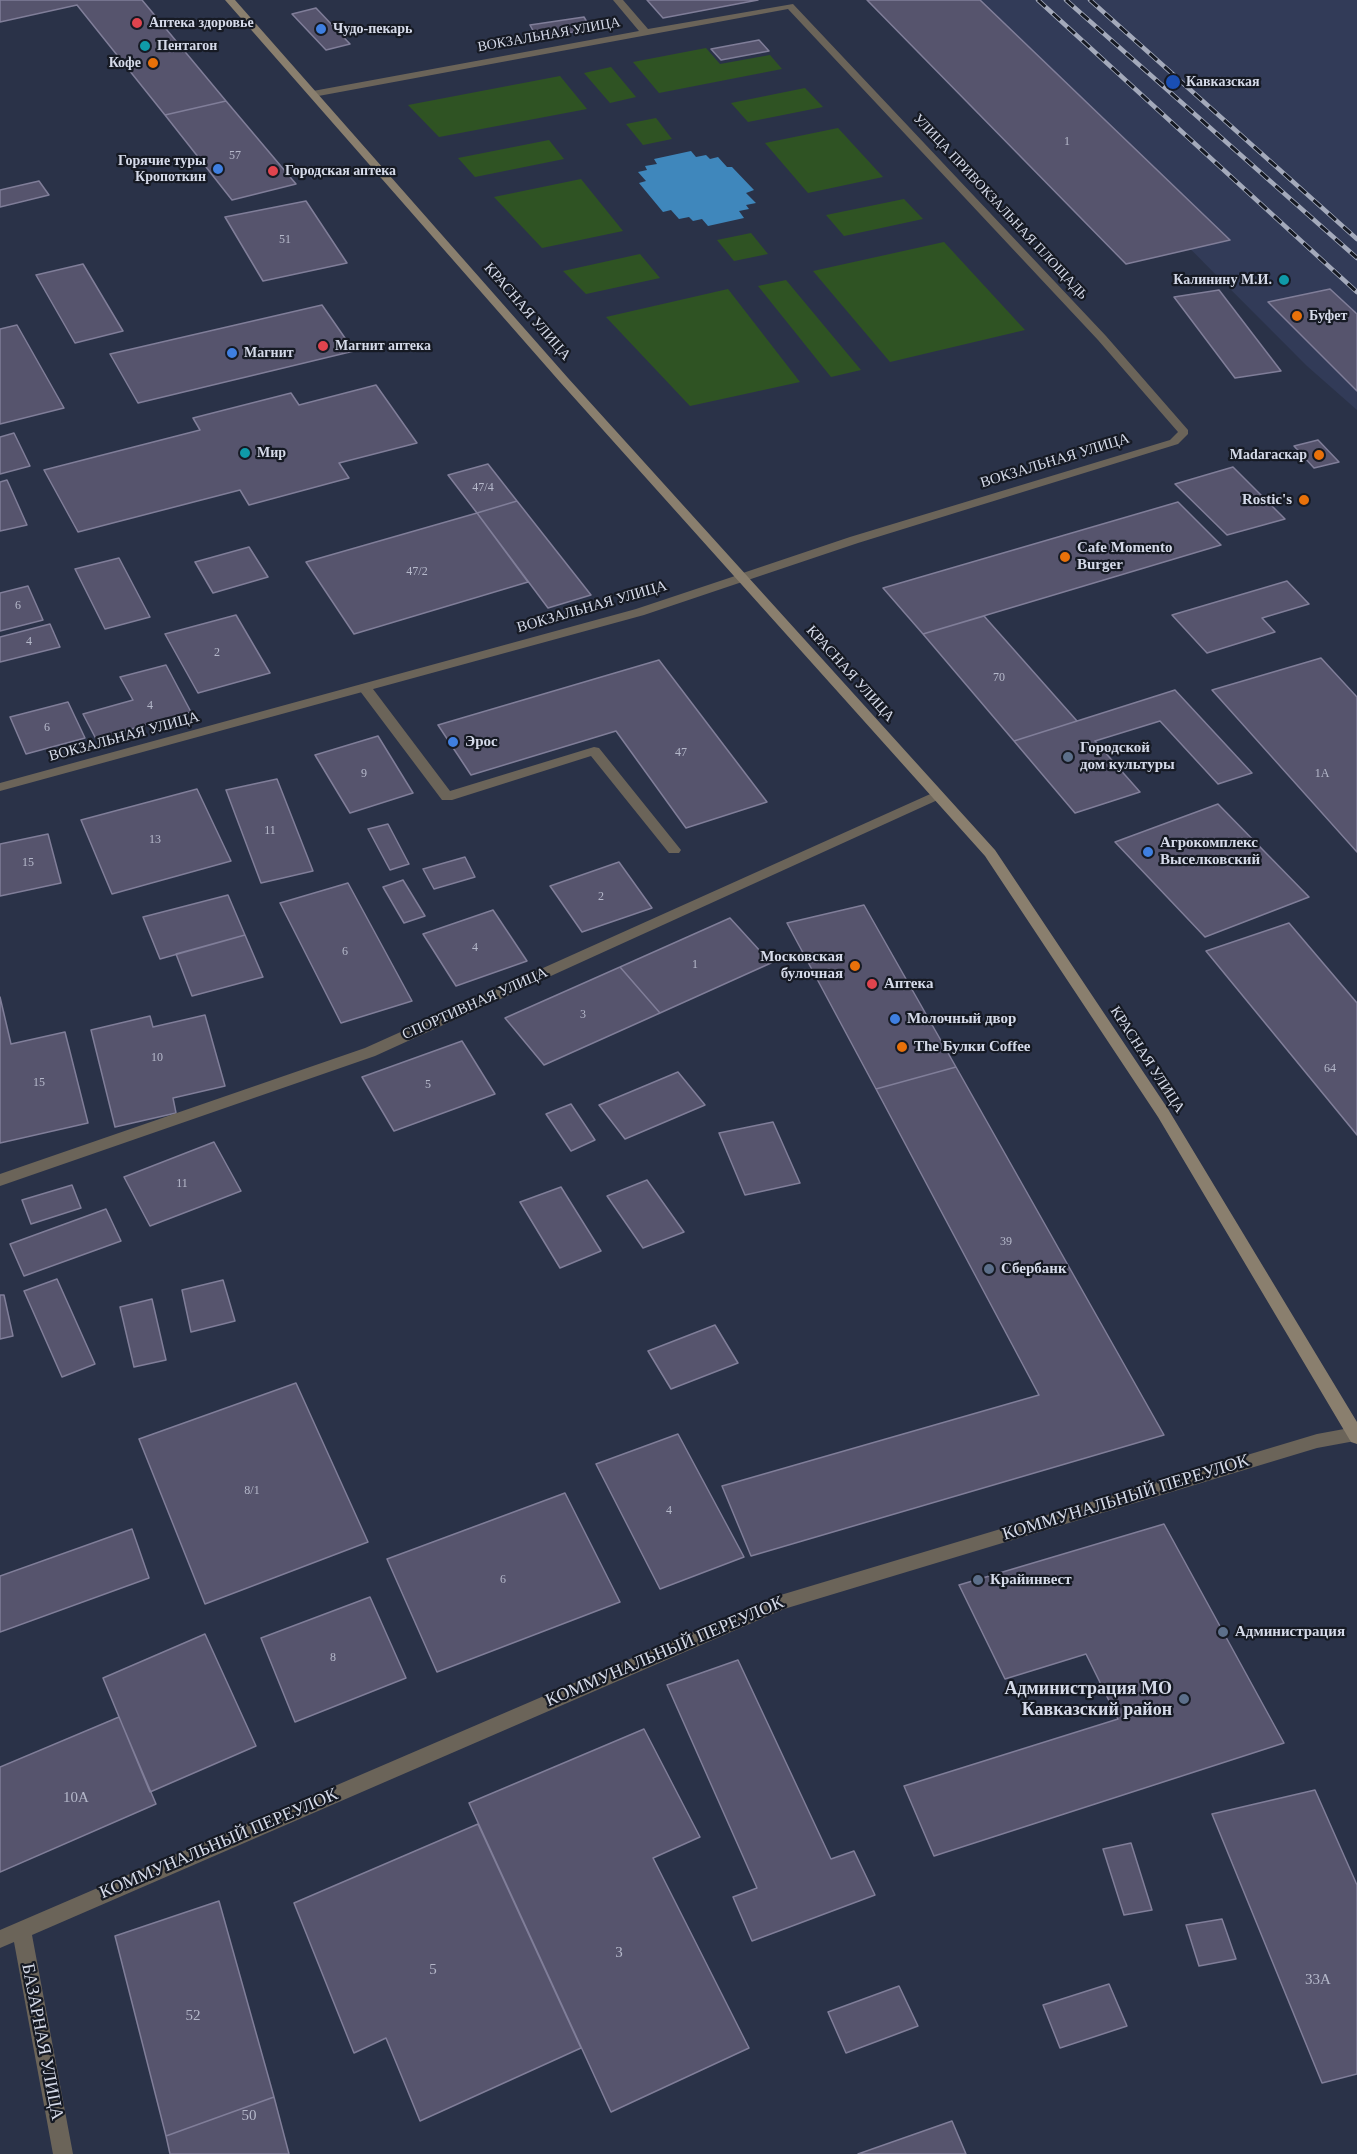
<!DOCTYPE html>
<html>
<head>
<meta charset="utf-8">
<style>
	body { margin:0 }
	canvas { display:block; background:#2a3248 }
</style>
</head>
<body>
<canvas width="1357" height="2154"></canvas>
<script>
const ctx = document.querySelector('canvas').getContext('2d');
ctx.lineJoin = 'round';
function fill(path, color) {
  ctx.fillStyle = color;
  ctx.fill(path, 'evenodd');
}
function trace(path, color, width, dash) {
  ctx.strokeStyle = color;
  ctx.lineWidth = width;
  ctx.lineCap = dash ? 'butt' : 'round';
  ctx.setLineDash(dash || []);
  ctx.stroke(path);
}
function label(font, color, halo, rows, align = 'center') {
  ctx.font = font + ' Georgia,serif';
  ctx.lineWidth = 4.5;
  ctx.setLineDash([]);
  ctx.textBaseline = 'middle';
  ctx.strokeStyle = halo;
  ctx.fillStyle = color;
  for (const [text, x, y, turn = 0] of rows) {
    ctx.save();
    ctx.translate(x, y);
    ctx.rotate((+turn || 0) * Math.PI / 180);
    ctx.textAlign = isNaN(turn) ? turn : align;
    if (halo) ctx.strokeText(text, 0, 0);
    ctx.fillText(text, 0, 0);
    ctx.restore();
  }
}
const built = new Path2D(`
	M942,0H1357V410L1307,366Z`);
const green = new Path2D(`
	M706,48L720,64L770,55L782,69L659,93L633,62Z
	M611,67L636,97L610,103L584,73Z
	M560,76L587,109L439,137L408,105Z
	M805,88L823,107L748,122L731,103Z
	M656,118L672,139L643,145L626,124Z
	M838,128L883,177L808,193L765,143Z
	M549,140L564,159L475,177L458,158Z
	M581,179L623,231L542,248L494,197Z
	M904,199L923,219L844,236L826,215Z
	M751,233L768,254L734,261L717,240Z
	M944,242L1025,330L890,362L813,271Z
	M640,254L660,278L586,294L563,271Z
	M786,280L861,370L831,377L758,286Z
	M728,289L800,382L690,406L606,317Z`);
const water = new Path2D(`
	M691,151L696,157L706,155L710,159L718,157L727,167H732L754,190L746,193L756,203L746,205L749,209L739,211L744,218L708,226L702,219L693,221L689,217L679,219L671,210L663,212L639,183L646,181L638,172L647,170L645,166L657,164L654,159Z`);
const building = new Path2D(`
	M0,0H142L226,101L165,115L77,5L0,22Z
	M647,0H758L663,18Z
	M867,0H980L1230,240L1126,264Z
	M316,8L350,44L326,50L292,14Z
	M584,17L591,29L537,38L530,25Z
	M759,40L769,51L721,60L711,49Z
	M226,101L296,184L232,200L165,115Z
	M39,181L49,195L0,207V190Z
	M306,201L347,263L263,281L225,217Z
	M83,264L123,331L75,343L36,275Z
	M1330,289L1357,314V391L1268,302Z
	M1219,290L1281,371L1235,378L1174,297Z
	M322,305L354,351L138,403L110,354Z
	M17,325L64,408L0,424V329Z
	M376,385L417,443L339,463L349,478L249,505L240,490L78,532L44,470L200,430L193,418L291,393L299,405Z
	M14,433L30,466L0,474V437Z
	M1318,440L1339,462L1314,468L1294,446Z
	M488,464L517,501L477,513L448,475Z
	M1233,467L1285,519L1227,535L1175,484Z
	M7,480L27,525L0,531V482Z
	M517,501L591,595L548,608L477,513Z
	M1178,502L1221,545L923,634L883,588Z
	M477,513L528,582L354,634L306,562Z
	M249,547L268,577L213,593L195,562Z
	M119,558L150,617L105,629L75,569Z
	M1287,581L1309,604L1262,618L1275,632L1207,653L1172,615Z
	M28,586L43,620L0,631V593Z
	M236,615L270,673L198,693L165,634Z
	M984,616L1077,721L1014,741L923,634Z
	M50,624L60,647L0,662V637Z
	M1321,658L1357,697V852L1212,690Z
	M659,660L767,802L686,828L616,731L471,775L438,725Z
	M166,665L191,712L96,739L83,714L133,700L120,677Z
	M1175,690L1252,773L1218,784L1160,721L1095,741L1140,792L1075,813L1014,741Z
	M68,702L85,738L26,754L10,717Z
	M378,736L413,793L350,813L315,755Z
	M277,779L313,871L261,883L226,790Z
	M197,789L231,861L112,894L81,820Z
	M1218,804L1309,897L1205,937L1115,842Z
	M388,824L409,864L390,870L368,829Z
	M48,834L61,883L0,896V844Z
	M465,857L475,877L434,889L423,869Z
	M619,862L652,908L582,932L550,886Z
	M403,880L425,916L404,923L383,887Z
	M348,883L412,1001L341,1023L280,903Z
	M228,895L245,935L160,959L143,917Z
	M864,905L956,1067L876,1089L787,923Z
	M493,910L527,961L456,986L423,934Z
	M730,918L771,963L660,1013L620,967Z
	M1289,923L1357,1003V1135L1206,951Z
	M245,935L263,977L192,996L176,954Z
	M620,967L660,1013L544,1065L505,1018Z
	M0,997L11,1044L65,1032L88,1123L0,1143Z
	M205,1015L225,1086L173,1098L176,1113L115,1127L91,1030L150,1016L153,1027Z
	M462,1041L495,1094L394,1131L362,1077Z
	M956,1067L1164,1435L751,1556L722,1486L1039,1395L876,1089Z
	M678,1072L705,1105L625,1139L599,1105Z
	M571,1104L595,1140L571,1151L546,1114Z
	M773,1122L800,1183L745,1195L719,1133Z
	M214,1142L241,1191L150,1226L124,1177Z
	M647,1180L684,1232L643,1248L607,1196Z
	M72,1185L81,1208L31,1224L22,1200Z
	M561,1187L601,1251L560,1268L520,1202Z
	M106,1209L121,1241L24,1276L10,1244Z
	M57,1279L95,1364L62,1377L24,1291Z
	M223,1280L235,1321L191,1332L182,1290Z
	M0,1295H4L13,1336L0,1339Z
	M152,1299L166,1360L134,1367L120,1307Z
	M715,1325L738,1363L671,1389L648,1351Z
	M296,1383L368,1542L205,1604L139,1439Z
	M678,1434L744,1557L660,1589L596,1464Z
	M565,1493L620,1602L437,1672L387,1559Z
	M1164,1524L1284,1743L934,1856L904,1786L1118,1719L1086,1654L1005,1679L959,1585Z
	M132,1529L149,1578L0,1632V1576Z
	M370,1597L406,1678L295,1722L261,1638Z
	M205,1634L256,1746L150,1792L103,1678Z
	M738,1660L831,1859L854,1851L875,1895L752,1941L733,1897L757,1888L667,1685Z
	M119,1717L156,1804L0,1872V1767Z
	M644,1729L700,1837L653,1858L749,2048L611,2112L469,1803Z
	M1315,1790L1357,1885V2074L1322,2083L1212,1814Z
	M478,1824L581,2048L420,2121L386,2038L354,2053L294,1903Z
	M1131,1843L1152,1910L1124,1915L1103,1849Z
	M219,1901L274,2097L166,2136L115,1936Z
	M1222,1919L1236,1959L1199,1966L1186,1925Z
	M1109,1984L1127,2026L1060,2048L1043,2005Z
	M899,1986L918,2026L846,2053L828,2012Z
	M274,2097L289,2154H170L166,2136Z
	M952,2121L966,2154H858Z`);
const service = new Path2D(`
	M365,684L370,685L450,791L594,747L599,748L681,850L679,853H669L591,756L452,800H442L360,691L358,688L360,685Z`);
const minor = new Path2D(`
	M613,0H623L648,29L793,4L1106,336L1188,430V434L1178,444L858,543L745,581H737L735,578L737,575L850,537L1170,440L1178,432L1098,340L788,9L313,97L308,94L313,91L639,31Z
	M937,791L942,792L944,795L942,798L375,1056L0,1186V1174L365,1048Z
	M1355,1427L1357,1428V1440L1355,1441L1317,1448L784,1609L32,1935L73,2154H53L14,1942L0,1948V1930L774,1597L1317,1434Z`);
const tertiary = new Path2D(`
	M741,574L745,575L747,578L745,581L644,615L0,791V783L636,609Z`);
const secondary = new Path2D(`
	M225,0H235L568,378L995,850L1168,1109L1357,1422V1444L1351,1442L1158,1117L985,856L560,382Z`);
const rail = new Path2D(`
	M1038,0L1357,292
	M1066,0L1357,258
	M1090,0L1357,239`);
const markers = [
	[137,23,6,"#e0444e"],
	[321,29,6,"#3f7fe0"],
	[145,46,6,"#0f9aa8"],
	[153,63,6,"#e8710a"],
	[1173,82,8,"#1a4fb4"],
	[218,169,6,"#3f7fe0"],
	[273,171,6,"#e0444e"],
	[1284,280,6,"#0f9aa8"],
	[1297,316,6,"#e8710a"],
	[323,346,6,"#e0444e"],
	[232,353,6,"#3f7fe0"],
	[245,453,6,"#0f9aa8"],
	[1319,455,6,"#e8710a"],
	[1304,500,6,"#e8710a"],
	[1065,557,6,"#e8710a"],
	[453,742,6,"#3f7fe0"],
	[1068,757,6,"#5c6f8a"],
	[1148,852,6,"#3f7fe0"],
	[855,966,6,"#e8710a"],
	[872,984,6,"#e0444e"],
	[895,1019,6,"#3f7fe0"],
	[902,1047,6,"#e8710a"],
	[989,1269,6,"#5c6f8a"],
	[978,1580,6,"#5c6f8a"],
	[1223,1632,6,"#5c6f8a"],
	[1184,1699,6,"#5c6f8a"]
];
const numberNames = [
	["1",1067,142],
	["57",235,156],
	["51",285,240],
	["47/4",483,488],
	["47/2",417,572],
	["6",18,606],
	["4",29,642],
	["2",217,653],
	["70",999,678],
	["4",150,706],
	["6",47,728],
	["47",681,753],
	["9",364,774],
	["1А",1322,774],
	["11",270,831],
	["13",155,840],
	["15",28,863],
	["2",601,897],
	["4",475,948],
	["6",345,952],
	["1",695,965],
	["3",583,1015],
	["10",157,1058],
	["64",1330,1069],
	["15",39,1083],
	["5",428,1085],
	["11",182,1184],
	["39",1006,1242],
	["8/1",252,1491],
	["4",669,1511],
	["6",503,1580],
	["8",333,1658]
];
const farPoinames = [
	["Аптека здоровье",149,23],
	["Чудо-пекарь",333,29],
	["Пентагон",157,46],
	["Кофе",141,63,"right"],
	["Кавказская",1186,82],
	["Горячие туры",206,161,"right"],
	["Кропоткин",206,177,"right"],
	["Городская аптека",285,171],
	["Калинину М.И.",1272,280,"right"],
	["Буфет",1309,316],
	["Магнит аптека",335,346],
	["Магнит",244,353],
	["Мир",257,453],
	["Madaгаскар",1307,455,"right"]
];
const farStreetnames = [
	["ВОКЗАЛЬНАЯ УЛИЦА",549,35,-10],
	["УЛИЦА ПРИВОКЗАЛЬНАЯ ПЛОЩАДЬ",1000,207,47]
];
const streetNames = [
	["КРАСНАЯ УЛИЦА",527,312,49],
	["ВОКЗАЛЬНАЯ УЛИЦА",1055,461,-17],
	["ВОКЗАЛЬНАЯ УЛИЦА",592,607,-16],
	["КРАСНАЯ УЛИЦА",850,674,48],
	["ВОКЗАЛЬНАЯ УЛИЦА",124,737,-15],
	["СПОРТИВНАЯ УЛИЦА",475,1004,-24],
	["КРАСНАЯ УЛИЦА",1147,1060,57]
];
const poiNames = [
	["Rostic's",1292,500,"right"],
	["Cafe Momento",1077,548],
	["Burger",1077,565],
	["Эрос",465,742],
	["Городской",1080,748],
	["дом культуры",1080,765],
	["Агрокомплекс",1160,843],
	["Выселковский",1160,860],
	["Московская",843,957,"right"],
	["булочная",843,974,"right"],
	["Аптека",884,984],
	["Молочный двор",907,1019],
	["The Булки Coffee",914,1047],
	["Сбербанк",1001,1269],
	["Крайинвест",990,1580],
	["Администрация",1235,1632]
];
const nearNumbernames = [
	["10А",76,1798],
	["3",619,1953],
	["5",433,1970],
	["33А",1318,1980],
	["52",193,2016],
	["50",249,2116]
];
const nearStreetnames = [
	["КОММУНАЛЬНЫЙ ПЕРЕУЛОК",1126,1498,-17],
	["КОММУНАЛЬНЫЙ ПЕРЕУЛОК",665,1652,-23],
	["КОММУНАЛЬНЫЙ ПЕРЕУЛОК",219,1844,-23],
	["БАЗАРНАЯ УЛИЦА",42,2042,79]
];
const nearPoinames = [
	["Администрация МО",1172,1689],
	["Кавказский район",1172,1710]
];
fill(built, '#323b58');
fill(green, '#2f5323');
fill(water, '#3f87bc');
fill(building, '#56546d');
trace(building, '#807e99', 1.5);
fill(service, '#6b6459');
fill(minor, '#6b6459');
fill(tertiary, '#6b6459');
fill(secondary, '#8a7f6e');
trace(rail, '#a4aabb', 4.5);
trace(rail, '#161a24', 3, [10]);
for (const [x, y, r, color] of markers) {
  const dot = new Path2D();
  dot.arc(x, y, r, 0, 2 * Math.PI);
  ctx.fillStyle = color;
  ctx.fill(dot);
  trace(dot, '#161a24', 2);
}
label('12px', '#b5b8ca', null, numberNames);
label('bold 14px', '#d5dae9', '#161a24', farPoinames, 'left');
label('14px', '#d5dae9', '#161a24', farStreetnames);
label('15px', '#d5dae9', '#161a24', streetNames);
label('bold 15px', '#d5dae9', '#161a24', poiNames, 'left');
label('15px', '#b5b8ca', null, nearNumbernames);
label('18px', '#d5dae9', '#161a24', nearStreetnames);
label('bold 18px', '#d5dae9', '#161a24', nearPoinames, 'right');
</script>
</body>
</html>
